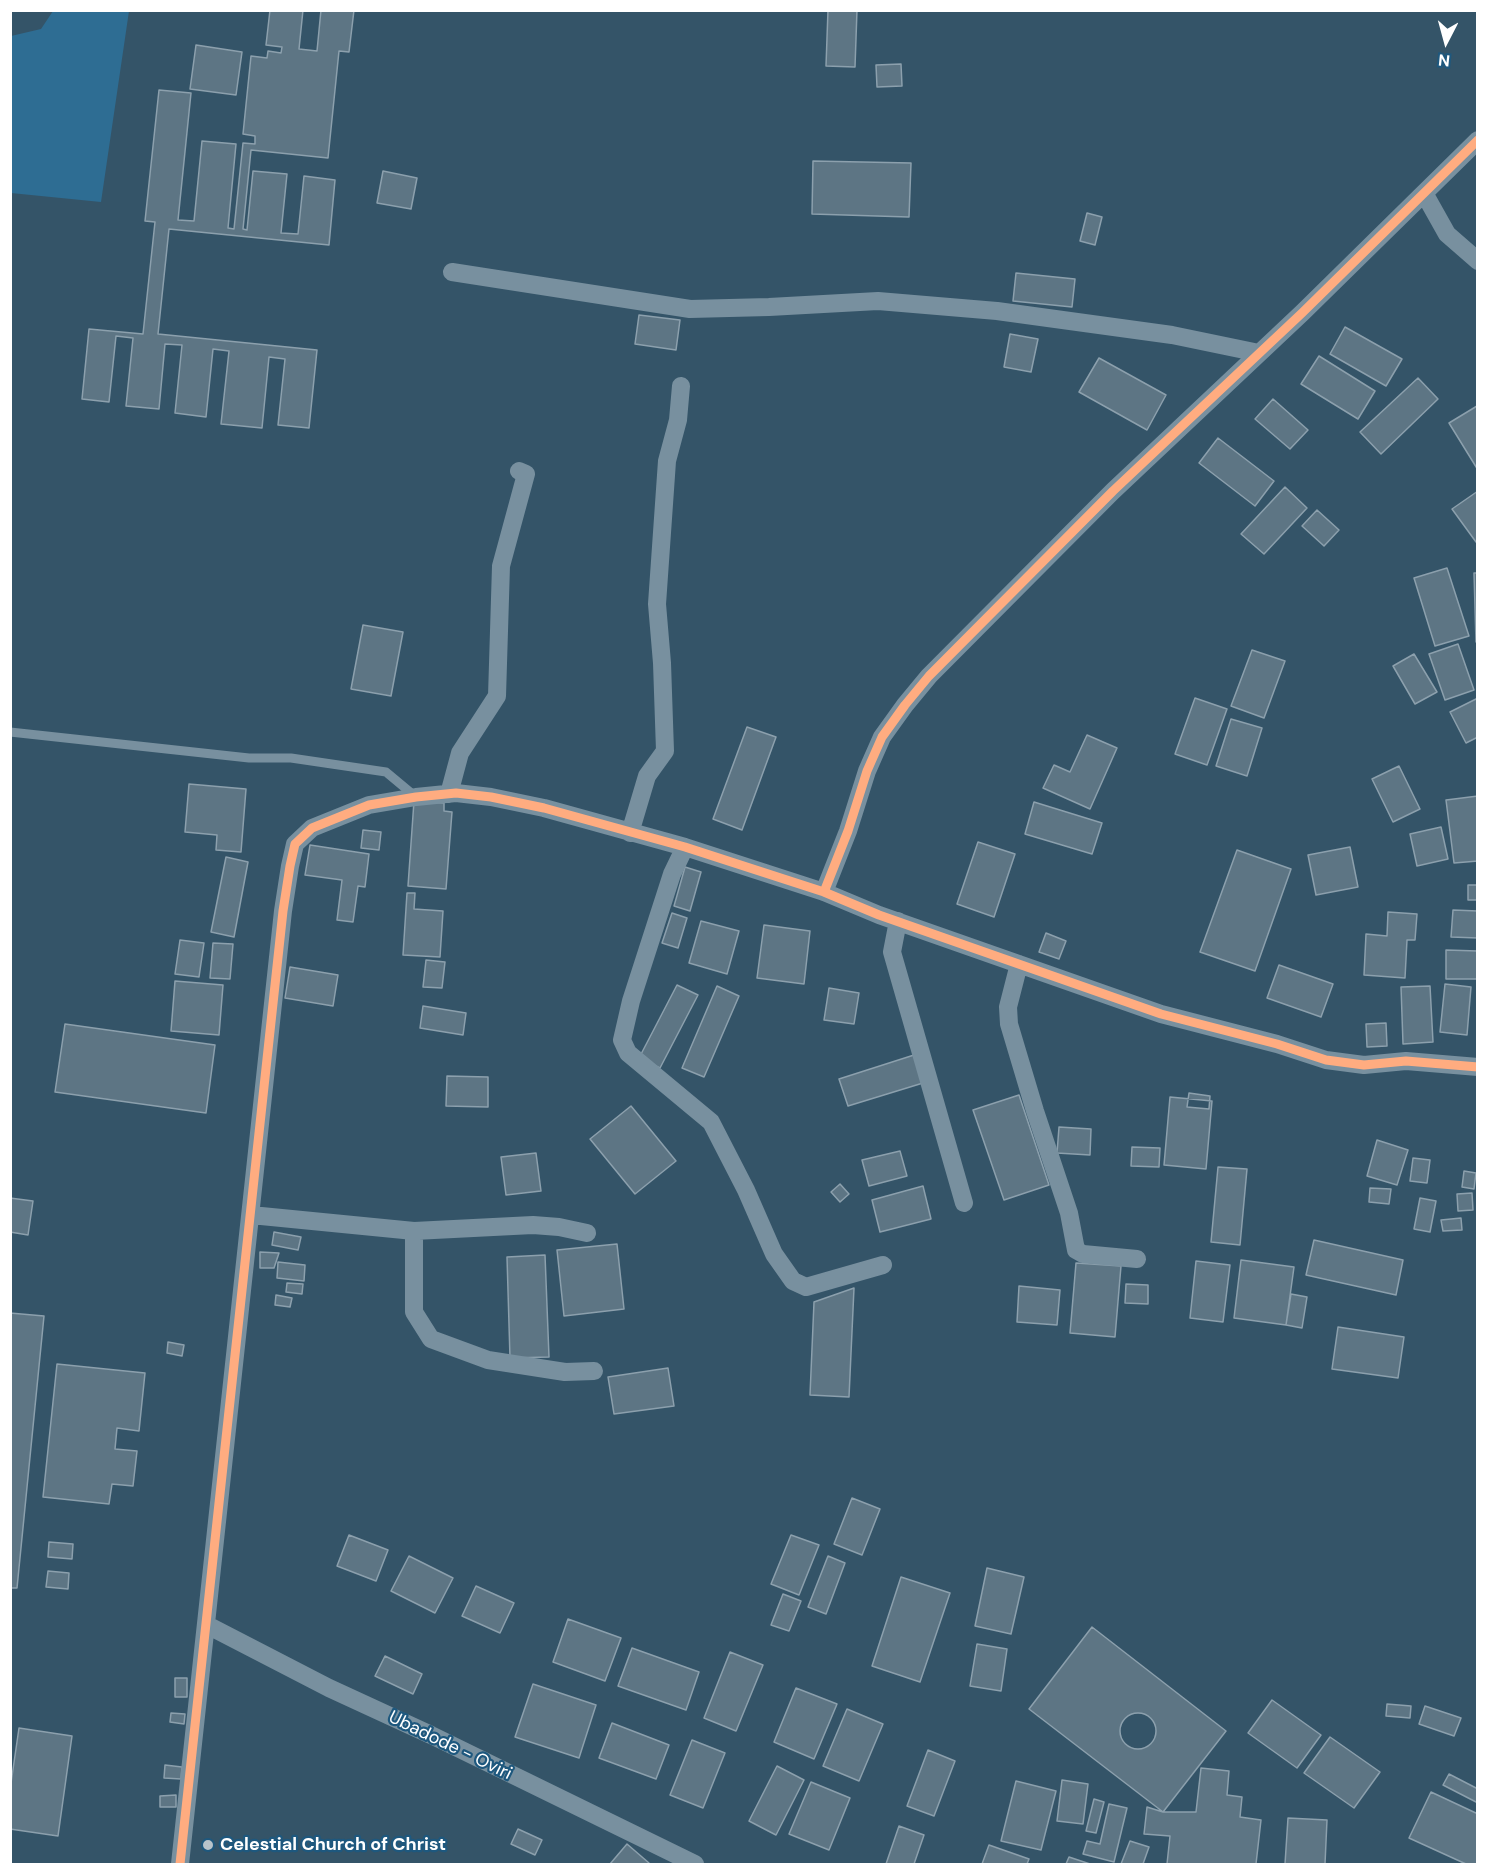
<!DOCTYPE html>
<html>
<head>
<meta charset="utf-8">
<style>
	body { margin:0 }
	#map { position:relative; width:1488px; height:1875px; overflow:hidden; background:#345468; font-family:"DM Sans",sans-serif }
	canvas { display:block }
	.frame { position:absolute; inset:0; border:12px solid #fff; pointer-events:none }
	.north { position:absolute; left:1416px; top:12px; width:60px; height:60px; -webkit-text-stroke:4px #1e587e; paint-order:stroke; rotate:186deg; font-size:16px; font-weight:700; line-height:24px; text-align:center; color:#fff }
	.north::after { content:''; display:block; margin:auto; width:21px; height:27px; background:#fff; clip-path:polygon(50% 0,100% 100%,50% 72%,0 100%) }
</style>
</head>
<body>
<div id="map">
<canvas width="1488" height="1875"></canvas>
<div class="frame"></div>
<div class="north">N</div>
</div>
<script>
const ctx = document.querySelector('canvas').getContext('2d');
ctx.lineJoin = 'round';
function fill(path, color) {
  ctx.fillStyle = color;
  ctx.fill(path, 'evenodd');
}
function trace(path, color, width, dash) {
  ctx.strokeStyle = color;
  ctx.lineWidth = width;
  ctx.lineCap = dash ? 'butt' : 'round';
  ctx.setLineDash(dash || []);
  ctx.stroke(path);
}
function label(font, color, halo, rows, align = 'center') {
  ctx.font = font + ' "DM Sans",sans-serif';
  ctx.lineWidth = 4.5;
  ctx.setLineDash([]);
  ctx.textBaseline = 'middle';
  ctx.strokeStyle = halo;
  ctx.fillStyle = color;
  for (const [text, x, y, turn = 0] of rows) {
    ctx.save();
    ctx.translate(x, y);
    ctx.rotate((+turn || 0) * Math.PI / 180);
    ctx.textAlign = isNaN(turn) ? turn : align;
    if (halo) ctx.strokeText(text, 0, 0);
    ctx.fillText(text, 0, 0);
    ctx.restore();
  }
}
const green = new Path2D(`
	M53,11H129L101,202L11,193V36L41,29Z`);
const building = new Path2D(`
	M270,10H303L299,49L317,51L321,10H354L349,52L339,51L328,158L251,150L243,229L247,230L253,171L287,174L281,233L298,234L304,176L335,180L329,245L169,229L158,334L317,350L309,428L278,425L285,359L269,357L262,428L221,424L229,351L213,349L206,417L175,413L182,345L165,344L159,409L126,406L133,338L116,336L109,402L82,399L89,329L143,334L155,222L145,221L159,90L191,93L178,220L194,221L202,141L236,144L228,228L234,229L243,143L255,144V136L243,134L251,56L267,58L268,51L281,53L282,47L266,45Z
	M828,10H857L855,67L826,66Z
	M196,45L242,52L236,95L190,89Z
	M901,64L902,86L877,87L876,65Z
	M813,161L911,163L909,217L812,214Z
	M383,171L417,178L411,209L377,203Z
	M1087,213L1102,217L1095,245L1080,241Z
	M1016,273L1075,279L1072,307L1013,301Z
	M639,315L680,320L676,350L635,344Z
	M1345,327L1402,359L1386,386L1330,354Z
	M1010,334L1038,339L1031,372L1004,367Z
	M1319,356L1375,391L1358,419L1301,384Z
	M1099,358L1166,395L1147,430L1079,392Z
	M1418,378L1438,399L1381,454L1360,432Z
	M1273,399L1308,430L1290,449L1255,419Z
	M1477,406L1478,407V470L1449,423Z
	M1218,438L1274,481L1255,506L1199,463Z
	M1285,487L1307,508L1264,554L1241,534Z
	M1478,491V541L1476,542L1452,509Z
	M1317,510L1339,530L1324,546L1302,526Z
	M1447,568L1469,636L1435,646L1414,578Z
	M1474,573H1478V642H1476Z
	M363,625L403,632L391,696L351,689Z
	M1458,644L1474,690L1445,700L1429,654Z
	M1252,650L1285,661L1264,718L1231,706Z
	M1414,654L1437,692L1415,704L1393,666Z
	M1195,698L1227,709L1207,765L1175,754Z
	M1478,698V737L1466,743L1450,712Z
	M1231,719L1262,728L1247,776L1216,766Z
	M747,727L776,737L742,830L713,819Z
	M1087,735L1117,748L1090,809L1043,788L1054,765L1070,772Z
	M1399,766L1420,809L1393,822L1372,779Z
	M189,784L246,789L241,852L216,850L217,835L185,832Z
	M1478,796V861L1454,863L1446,800Z
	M414,801L444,803V811L452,812L446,889L408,886Z
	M1034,802L1102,823L1092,854L1025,834Z
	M1441,827L1448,859L1417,866L1410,834Z
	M363,830L381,832L379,850L361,848Z
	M978,842L1015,854L994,917L957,904Z
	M310,845L369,854L365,887L358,886L353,922L337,920L342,880L305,875Z
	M1350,847L1358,887L1316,895L1308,855Z
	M1237,850L1291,869L1255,971L1200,952Z
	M226,857L248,862L234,937L211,932Z
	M685,867L701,872L690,911L674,906Z
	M1468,885H1478V900H1468Z
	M407,893H415L414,909L443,911L440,957L403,955Z
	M1453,910L1478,911V938L1451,937Z
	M1388,912L1417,914L1415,940H1407L1405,978L1364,975L1366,934L1387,936Z
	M672,913L687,918L678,948L662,943Z
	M701,921L739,931L727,974L689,963Z
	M764,925L810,931L804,984L757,978Z
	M1046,933L1066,941L1059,959L1039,952Z
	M180,940L204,943L199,977L175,974Z
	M213,943L233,944L230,979L210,978Z
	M1446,950L1478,951V979H1446Z
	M426,960L445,962L442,988L423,987Z
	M1279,965L1333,984L1321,1017L1267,998Z
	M290,967L338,975L333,1006L285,998Z
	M175,981L223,985L219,1035L171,1031Z
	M1445,984L1471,987L1467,1035L1440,1032Z
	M677,985L698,995L660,1068L639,1058Z
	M717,986L739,996L704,1077L682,1068Z
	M1430,986L1433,1042L1403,1044L1401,987Z
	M829,988L859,993L854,1024L824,1020Z
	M423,1006L466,1013L463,1035L420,1028Z
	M1386,1023L1387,1046L1367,1047L1366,1024Z
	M65,1024L215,1045L206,1113L55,1092Z
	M914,1055L923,1083L848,1106L839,1079Z
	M447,1076L488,1077V1107L446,1106Z
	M1189,1093L1210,1096L1209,1109L1187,1107Z
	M1019,1095L1049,1185L1004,1200L973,1110Z
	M1170,1097L1212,1101L1206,1169L1164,1165Z
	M631,1106L676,1161L635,1194L590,1139Z
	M1059,1127L1091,1129L1090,1155L1057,1153Z
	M1377,1140L1408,1150L1397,1185L1367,1176Z
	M1132,1147L1160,1148L1159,1167L1131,1166Z
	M900,1151L907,1176L869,1186L862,1160Z
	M536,1153L541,1191L506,1195L501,1157Z
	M1413,1158L1430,1160L1427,1183L1410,1181Z
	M1218,1167L1247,1169L1240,1245L1211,1242Z
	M1464,1171L1476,1173L1474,1189L1462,1187Z
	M840,1184L849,1194L840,1202L831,1192Z
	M923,1186L931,1219L880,1232L872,1200Z
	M1370,1188L1391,1189L1389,1204L1369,1202Z
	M1472,1193L1473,1210L1458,1211L1457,1194Z
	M10,1198L33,1201L28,1235L10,1232Z
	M1420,1198L1436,1201L1430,1232L1414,1229Z
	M1461,1218L1462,1230L1443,1231L1441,1220Z
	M274,1232L301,1237L298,1250L272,1245Z
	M1314,1240L1403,1260L1396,1295L1306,1275Z
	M617,1244L624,1309L564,1316L557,1250Z
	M260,1252L279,1253L274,1268H260Z
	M545,1255L549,1357L510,1358L507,1257Z
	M1241,1260L1294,1267L1286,1325L1234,1318Z
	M1196,1261L1230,1265L1223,1322L1190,1318Z
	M278,1262L305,1265L304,1281L277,1278Z
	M1076,1263L1121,1266L1115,1337L1070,1333Z
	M287,1283L303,1284L302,1294L286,1292Z
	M1126,1284L1148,1285V1304L1125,1303Z
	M1019,1286L1060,1290L1057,1325L1017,1322Z
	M854,1288L849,1397L810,1395L814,1302Z
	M1291,1294L1307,1297L1302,1328L1286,1325Z
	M276,1295L292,1298L290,1307L275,1305Z
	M10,1313L44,1316L17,1588H10Z
	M1338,1327L1404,1337L1398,1378L1332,1369Z
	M168,1342L184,1345L182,1356L167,1353Z
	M57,1364L145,1373L139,1431L117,1428L115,1449L137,1451L133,1486L112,1484L109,1504L43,1497Z
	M668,1368L674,1406L614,1414L608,1377Z
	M852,1498L880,1509L862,1555L834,1544Z
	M349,1535L388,1550L376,1581L337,1566Z
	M791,1535L819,1545L799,1595L771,1584Z
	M49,1542L73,1544L72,1559L48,1557Z
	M409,1556L453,1578L435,1613L391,1591Z
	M828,1556L845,1563L826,1614L808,1607Z
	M987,1568L1024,1577L1011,1634L975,1626Z
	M48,1571L69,1573L68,1589L46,1587Z
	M901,1577L950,1593L920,1682L872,1666Z
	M476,1586L514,1603L500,1633L462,1616Z
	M783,1594L801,1601L789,1631L771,1625Z
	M568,1619L621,1638L605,1681L553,1662Z
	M1092,1627L1226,1731L1163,1812L1029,1709Z
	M977,1644L1007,1649L1001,1691L970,1686Z
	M632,1648L699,1672L686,1710L618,1686Z
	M730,1652L763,1665L736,1731L704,1718Z
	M385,1656L422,1674L413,1694L375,1676Z
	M175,1678H187V1697H175Z
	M533,1684L596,1705L579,1758L515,1737Z
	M796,1688L837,1704L814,1759L774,1742Z
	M1272,1700L1321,1735L1297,1768L1248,1733Z
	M1387,1704L1411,1706L1410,1718L1386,1716Z
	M1425,1706L1461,1718L1454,1736L1419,1724Z
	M847,1709L883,1724L859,1781L823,1766Z
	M171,1713L185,1714L184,1724L170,1722Z
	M1120 1731a18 18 0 1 1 36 0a18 18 0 1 1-36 0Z
	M612,1723L669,1745L656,1779L599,1758Z
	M19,1728L72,1736L58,1836L10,1829V1790Z
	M1330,1737L1380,1772L1354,1808L1304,1773Z
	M692,1740L725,1753L703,1808L670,1795Z
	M928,1750L955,1761L934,1816L907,1806Z
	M165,1765L182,1767L181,1779L164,1778Z
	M777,1766L804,1780L776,1835L749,1821Z
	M1201,1768L1229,1771L1227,1795L1242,1797L1240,1817L1261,1820L1256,1864H1167L1170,1836L1144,1834L1147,1807L1163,1812H1196Z
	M1449,1774L1478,1789V1803L1443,1785Z
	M1062,1780L1088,1784L1083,1824L1057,1821Z
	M1016,1781L1056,1791L1041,1850L1001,1841Z
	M811,1782L850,1798L829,1850L789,1834Z
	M1431,1792L1478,1814V1864H1466L1409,1838Z
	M176,1795V1807H160V1796Z
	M1094,1799L1104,1802L1096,1833L1086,1831Z
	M1109,1804L1127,1808L1114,1862L1083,1854L1087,1841L1100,1844Z
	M1288,1818L1327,1820L1325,1864H1285Z
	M899,1826L924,1835L914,1864H886Z
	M518,1829L542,1840L535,1855L511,1844Z
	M1130,1841L1149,1847L1143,1864H1121Z
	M627,1844L649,1863L648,1864H610Z
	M989,1845L1029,1859L1027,1864H982Z
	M1069,1857L1090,1864H1066Z`);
const service = new Path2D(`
	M10,732L249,758H291L386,772L416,797`);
const minor = new Path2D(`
	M1424,193L1447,234L1478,261
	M452,272L690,309L769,307L878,301L997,311L1172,335L1259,353
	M449,794L460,753L497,696L501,566L526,474L519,471
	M630,833L647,776L665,751L662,663L657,604L667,461L678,420L681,386
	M685,847L672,874L631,1001L622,1040L628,1053L711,1122L746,1190L774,1254L793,1281L806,1287L883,1265
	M824,892L848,831L867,771L882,737L905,705L929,676L1113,491L1302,313L1478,140
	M898,921L892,952L964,1203
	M1019,964L1008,1007L1009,1024L1035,1111L1069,1213L1076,1250L1083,1254L1137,1259
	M251,1215L414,1231L533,1225L559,1227L587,1233
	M414,1231V1312L431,1339L488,1360L565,1372L594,1371
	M207,1625L329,1688L431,1735L695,1864
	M180,1864L283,911L290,866L295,844L312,828L369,805L416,797L456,793L491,797L544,808L685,847L824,892L879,915L1161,1014L1277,1044L1326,1060L1364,1065L1406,1061L1478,1067`);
const cycleway = new Path2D(`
	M824,892L848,831L867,771L882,737L905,705L929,676L1113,491L1302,313L1478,140
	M180,1864L283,911L290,866L295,844L312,828L369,805L416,797L456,793L491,797L544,808L685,847L824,892L879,915L1161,1014L1277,1044L1326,1060L1364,1065L1406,1061L1478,1067`);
const markers = [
	[208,1845,6,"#b8c3ca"]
];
const streetNames = [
	["Ubadode - Oviri",450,1746,26]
];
const poiNames = [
	["Celestial Church of Christ",220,1845]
];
fill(green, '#2e6d93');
fill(building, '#5d7584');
trace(building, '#8ca0ad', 1.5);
trace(service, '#78909f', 9);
trace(minor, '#78909f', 18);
trace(cycleway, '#ffac80', 9);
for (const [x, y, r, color] of markers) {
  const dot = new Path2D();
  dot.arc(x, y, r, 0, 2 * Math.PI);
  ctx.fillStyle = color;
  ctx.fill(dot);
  trace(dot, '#1e587e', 2);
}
label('18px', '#fff', '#1e587e', streetNames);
label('bold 18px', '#fff', '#1e587e', poiNames, 'left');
</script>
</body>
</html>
